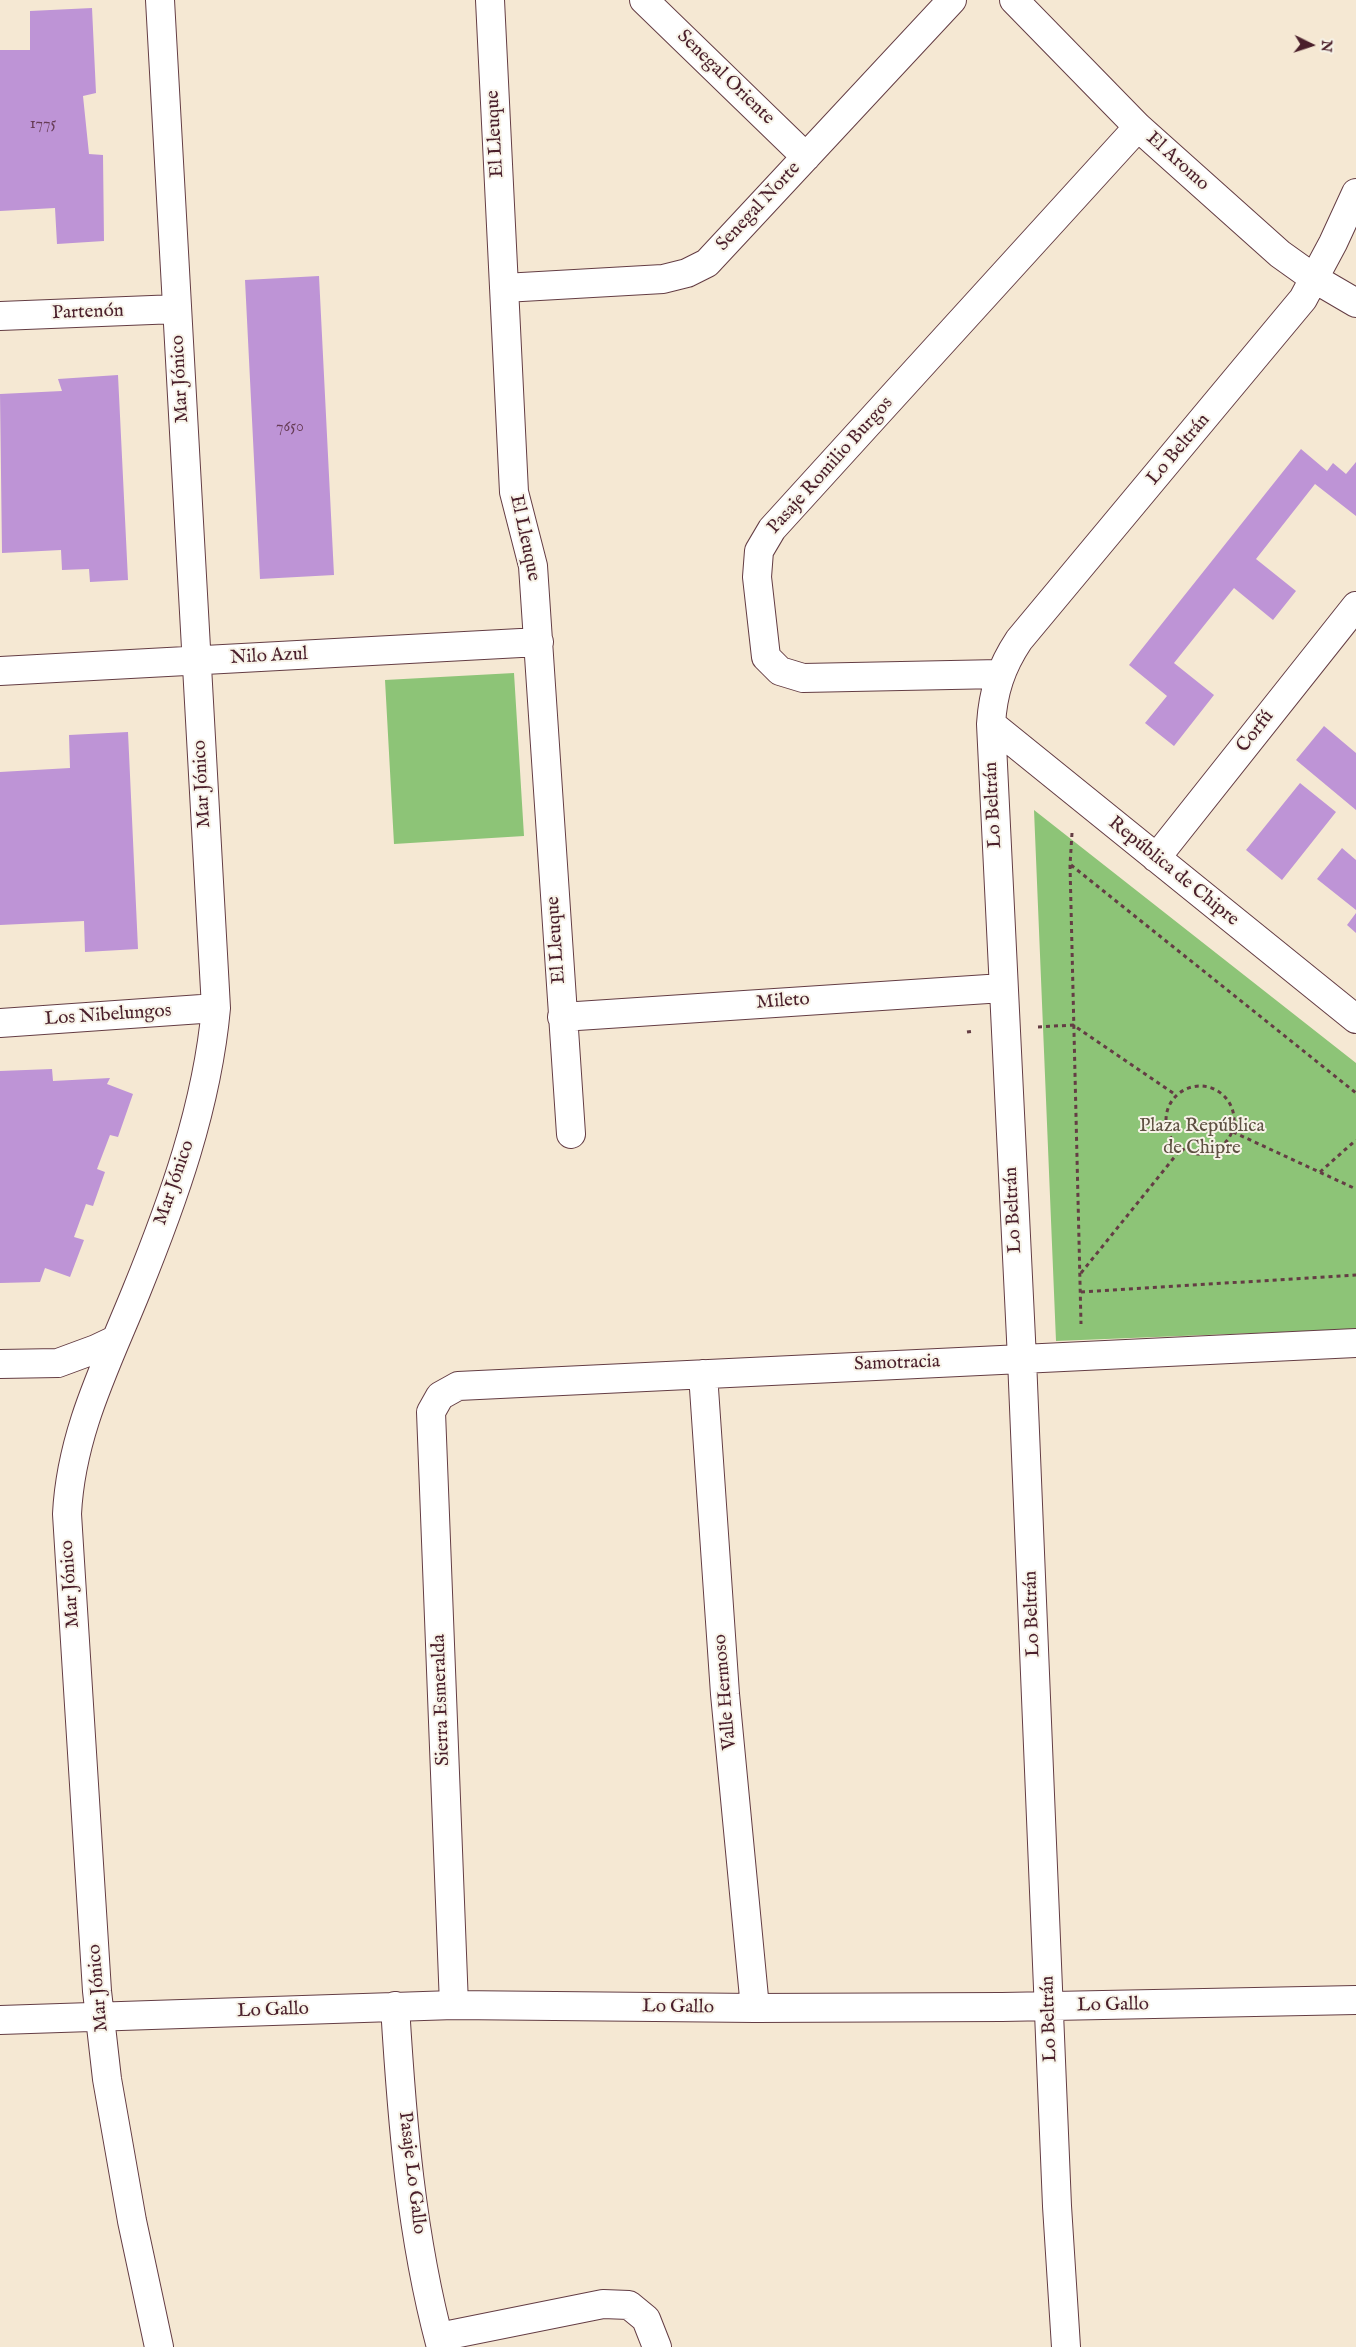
<!DOCTYPE html>
<html>
<head>
<meta charset="utf-8">
<style>
	body { margin:0 }
	#map { position:relative; width:1356px; height:2347px; overflow:hidden; background:#f5e8d3; font-family:"IM FELL English",serif }
	canvas { display:block }
	.north { position:absolute; left:1286px; top:20px; width:50px; height:50px; -webkit-text-stroke:4px #f7f3e8; paint-order:stroke; rotate:94deg; font-size:14px; font-weight:700; line-height:20px; text-align:center; color:#4a1f2b }
	.north::after { content:''; display:block; margin:auto; width:18px; height:22px; background:#4a1f2b; clip-path:polygon(50% 0,100% 100%,50% 72%,0 100%) }
</style>
</head>
<body>
<div id="map">
<canvas width="1356" height="2347"></canvas>
<div class="north">N</div>
</div>
<script>
const ctx = document.querySelector('canvas').getContext('2d');
ctx.lineJoin = 'round';
function fill(path, color) {
  ctx.fillStyle = color;
  ctx.fill(path, 'evenodd');
}
function trace(path, color, width, dash) {
  ctx.strokeStyle = color;
  ctx.lineWidth = width;
  ctx.lineCap = dash ? 'butt' : 'round';
  ctx.setLineDash(dash || []);
  ctx.stroke(path);
}
function label(font, color, halo, rows, align = 'center') {
  ctx.font = font + ' "IM FELL English",serif';
  ctx.lineWidth = 4;
  ctx.setLineDash([]);
  ctx.textBaseline = 'middle';
  ctx.strokeStyle = halo;
  ctx.fillStyle = color;
  for (const [text, x, y, turn = 0] of rows) {
    ctx.save();
    ctx.translate(x, y);
    ctx.rotate((+turn || 0) * Math.PI / 180);
    ctx.textAlign = isNaN(turn) ? turn : align;
    if (halo) ctx.strokeText(text, 0, 0);
    ctx.fillText(text, 0, 0);
    ctx.restore();
  }
}
const green = new Path2D(`
	M514,673L524,836L394,844L385,680Z
	M1034,810L1356,1063V1329L1056,1341Z`);
const building = new Path2D(`
	M92,8L96,93L83,96L89,154L103,155L104,241L57,244L55,208L0,211V50H30V11Z
	M319,276L334,575L260,579L245,280Z
	M118,375L128,580L90,582L89,569L62,570L61,550L2,553L0,394L62,391L58,379Z
	M1301,449L1327,471L1333,463L1346,474L1356,462V516L1315,484L1256,559L1296,591L1273,620L1234,588L1174,663L1214,695L1174,746L1145,723L1167,696L1129,665Z
	M1324,726L1356,753V810L1296,760Z
	M128,732L138,949L85,952L84,921L0,925V772L70,768L69,735Z
	M1300,783L1336,812L1282,880L1246,850Z
	M1342,848L1356,860V910L1317,879Z
	M1356,913V933L1347,925Z
	M52,1069L53,1081L110,1078L107,1084L133,1094L118,1137L110,1135L97,1169L105,1172L93,1206L86,1204L74,1237L84,1240L70,1277L45,1268L40,1282L0,1283V1071Z`);
const path = new Path2D(`
	M1072,833L1070,865L1081,1324
	M1071,865L1356,1093
	M1038,1027L1073,1025L1176,1095
	M967,1032L974,1031
	M1166 1120a34 34 0 1 1 68 0a34 34 0 1 1-68 0Z
	M1233,1132L1356,1189
	M1320,1172L1356,1140
	M1081,1273L1181,1149
	M1081,1292L1356,1275`);
const minor = new Path2D(`
	M490,0L514,492L533,566L571,1134
	M644,0L806,157
	M1014,0L1138,127L1280,254L1315,279L1356,303
	M504,288L663,279L687,273L707,263L952,0
	M0,316L177,309
	M0,671L539,642
	M1000,674L803,678L780,671L766,657L757,577L759,551L772,529L1138,127
	M991,724L1356,1019
	M1156,858L1356,606
	M562,1017L1003,988
	M0,1023L216,1008
	M0,1364L58,1363L96,1349L115,1340
	M703,1374L725,1694L755,2008
	M454,2005L431,1412L440,1396L458,1386L1356,1343
	M395,2006C402,2121 411,2236 441,2347
	M0,2020L454,2005L755,2008L1002,2007L1356,2000
	M439,2337L603,2304L629,2305L646,2319L657,2347
	M159,2347L132,2221L119,2147L107,2079L97,1991L67,1514C71,1433 106,1366 136,1292C173,1201 207,1107 216,1008L160,0
	M1066,2347L1057,2206L1022,1359L991,724C993,692 1001,667 1019,640L1303,299L1333,243L1356,193`);
const numberNames = [
	["1775",43,125],
	["7650",290,428]
];
const streetNames = [
	["Senegal Oriente",725,78,44],
	["El Lleuque",496,134,-93],
	["El Aromo",1177,162,42],
	["Senegal Norte",759,207,-47],
	["Partenón",88,313,-2],
	["Mar Jónico",181,379,-93],
	["Lo Beltrán",1179,450,-50],
	["Pasaje Romilio Burgos",831,466,-48],
	["El Lleuque",524,538,78],
	["Nilo Azul",269,657,-3],
	["Corfú",1256,732,-52],
	["Mar Jónico",203,784,-93],
	["Lo Beltrán",994,805,-93],
	["República de Chipre",1173,872,39],
	["El Lleuque",557,940,-94],
	["Mileto",783,1002,-4],
	["Los Nibelungos",108,1016,-4],
	["Mar Jónico",175,1183,-71],
	["Lo Beltrán",1014,1210,-93],
	["Samotracia",897,1364,-2],
	["Mar Jónico",71,1584,-94],
	["Lo Beltrán",1033,1614,-92],
	["Valle Hermoso",726,1692,-95],
	["Sierra Esmeralda",442,1700,-92],
	["Mar Jónico",99,1988,-95],
	["Lo Gallo",1113,2006,-1],
	["Lo Gallo",678,2008,1],
	["Lo Gallo",273,2011,-2],
	["Lo Beltrán",1050,2019,-92],
	["Pasaje Lo Gallo",411,2173,83]
];
const parkNames = [
	["Plaza República",1202,1127],
	["de Chipre",1202,1149]
];
fill(green, '#8dc477');
fill(building, '#be94d6');
trace(minor, '#643d44', 30);
trace(path, '#643d44', 3, [4, 4]);
trace(minor, '#fff', 28);
label('16px', '#673c56', null, numberNames);
label('19px', '#4a1f2b', '#f7f3e8', streetNames);
label('19px', '#5e5142', '#f7f3e8', parkNames);
</script>
</body>
</html>
